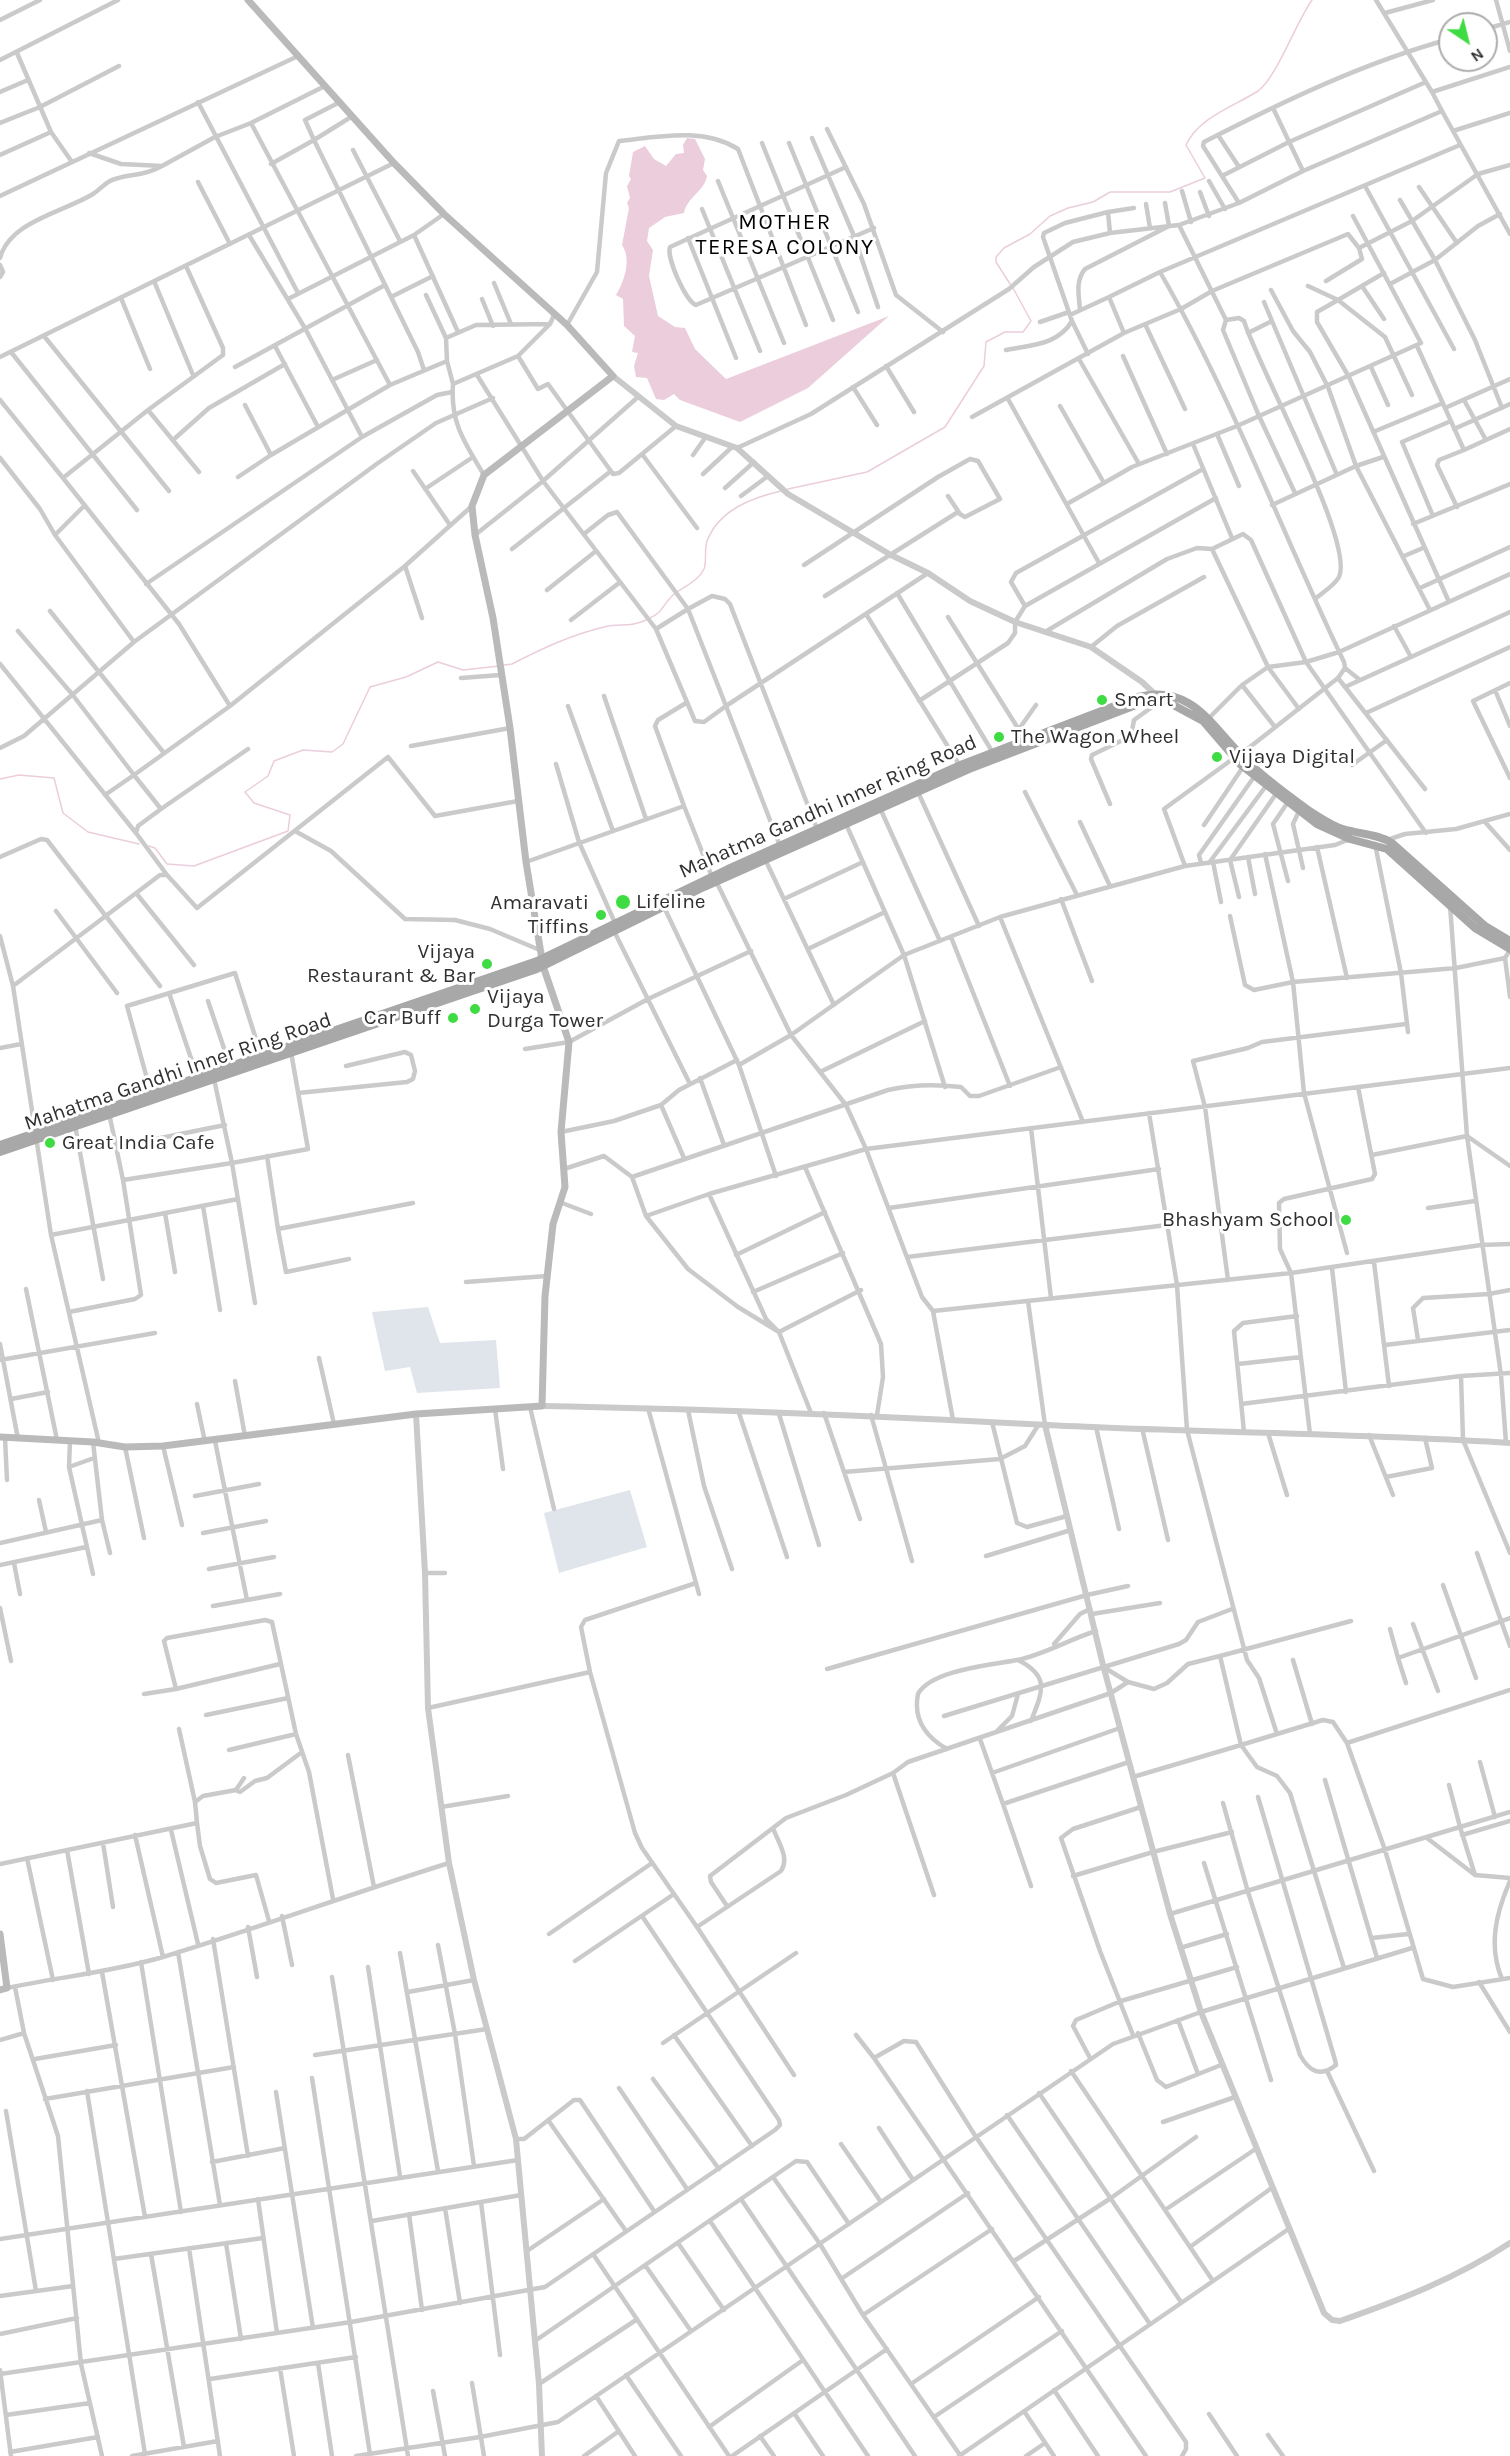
<!DOCTYPE html>
<html>
<head>
<meta charset="utf-8">
<style>
	body { margin:0 }
	#map { position:relative; width:1510px; height:2456px; overflow:hidden; background:#fff; font-family:Karla,sans-serif }
	canvas { display:block }
	.north { position:absolute; left:1438px; top:12px; width:60px; height:60px; box-sizing:border-box; background:#fff; border:2px solid #acacac; border-radius:50%; rotate:145deg; font-size:16px; font-weight:700; line-height:24px; text-align:center; color:#303030 }
	.north::after { content:''; display:block; margin:auto; width:21px; height:27px; background:#3fdb43; clip-path:polygon(50% 0,100% 100%,50% 72%,0 100%) }
</style>
</head>
<body>
<div id="map">
<canvas width="1510" height="2456"></canvas>
<div class="north">N</div>
</div>
<script>
const ctx = document.querySelector('canvas').getContext('2d');
ctx.lineJoin = 'round';
function fill(path, color) {
  ctx.fillStyle = color;
  ctx.fill(path, 'evenodd');
}
function trace(path, color, width, dash) {
  ctx.strokeStyle = color;
  ctx.lineWidth = width;
  ctx.lineCap = dash ? 'butt' : 'round';
  ctx.setLineDash(dash || []);
  ctx.stroke(path);
}
function label(font, color, halo, rows, align = 'center') {
  ctx.font = font + ' Karla,sans-serif';
  ctx.lineWidth = 6;
  ctx.setLineDash([]);
  ctx.textBaseline = 'middle';
  ctx.strokeStyle = halo;
  ctx.fillStyle = color;
  for (const [text, x, y, turn = 0] of rows) {
    ctx.save();
    ctx.translate(x, y);
    ctx.rotate((+turn || 0) * Math.PI / 180);
    ctx.textAlign = isNaN(turn) ? turn : align;
    if (halo) ctx.strokeText(text, 0, 0);
    ctx.fillText(text, 0, 0);
    ctx.restore();
  }
}
const green = new Path2D(`
	M428,1307L440,1343L496,1340L500,1388L417,1393L410,1367L385,1371L372,1312Z
	M630,1490L647,1547L559,1573L544,1513Z`);
const water = new Path2D(`
	M687,138L695,139L705,159L703,170L707,176C704,192 687,197 684,213L665,217L649,228L647,241L653,250L649,276L658,316L675,327L685,328L695,349L726,379L889,316L808,388L740,422L680,400L674,394L664,400L656,399L647,378L636,377L634,366L638,353L632,352L635,336L624,326L623,299L616,295C624,282 632,259 622,245L629,208L627,203L630,198L627,186L631,179L629,176L633,152L645,146L654,159L666,166L676,154L684,153L683,145Z`);
const stream = new Path2D(`
	M1010,284L996,262V257L1004,248L1030,234L1050,216L1068,208L1093,202L1110,192H1170L1205,178L1186,145C1199,117 1233,107 1258,91C1277,77 1296,22 1312,0
	M788,489L867,472L945,427L984,366L986,342L1005,332H1023L1031,321L1013,288
	M650,618C662,613 663,605 672,596C682,587 698,582 704,569C707,561 704,550 707,541C719,510 751,498 781,491
	M504,665L512,664C543,648 571,635 604,627C620,623 629,628 646,620
	M0,779L19,775L54,778L63,813L88,832L139,844
	M149,846L155,848L167,864L194,866L288,831L290,815L254,803L245,792L268,776L274,761L303,750L332,752L343,744L370,687L406,677L438,662L463,670L499,666`);
const minor = new Path2D(`
	M1376,0L1432,92
	M1496,0L1510,51
	M1385,13L1433,0
	M0,20L40,0
	M1486,29L1510,22
	M1450,39C1365,62 1282,102 1204,142L1203,146L1239,203L1303,171L1442,111L1432,92L1510,67
	M17,53L51,132L72,162
	M0,60L118,0
	M0,92L28,80
	M198,102L298,293
	M1273,108L1303,171
	M1442,111L1510,234
	M351,117L314,140L418,352L424,370
	M0,123L40,107L119,66
	M251,123L390,385
	M827,129L864,204L896,295L943,332
	M1453,131L1510,113
	M1218,135L1239,167
	M812,138L854,236L878,307
	M762,143L833,320
	M789,143L858,312
	M353,150L400,241
	M89,153L121,164L162,166L215,137L251,123L323,87
	M0,155L51,132
	M271,164L314,140L305,120L338,103
	M846,167L670,247C666,257 686,302 696,305L874,228
	M1222,176L1289,142L1426,82
	M718,181L784,343
	M1209,181L1225,209
	M198,182L230,244
	M1365,186L1454,349
	M1419,187L1457,243
	M1182,191L1191,222
	M1200,192L1209,216
	M0,196L296,57
	M1400,200L1435,260L1475,340L1502,408
	M1146,204L1150,228
	M702,209L760,351
	M444,214L414,235L458,332
	M1179,225L1239,203
	M1110,233L1108,212L1134,208
	M249,235L306,330L362,437
	M688,238L736,358
	M1359,248L1412,221L1478,174L1510,165
	M0,258C10,221 64,212 93,194C101,189 106,181 115,179C133,173 141,177 160,167
	M0,265L3,272L0,277
	M1160,272C1232,397 1282,533 1344,662L1345,668L1338,678
	M154,281L193,375
	M494,283L511,324
	M1390,284L1435,260L1478,226L1500,214
	M1308,286L1338,300L1384,273
	M1362,286L1384,319
	M1271,290L1293,331L1310,352L1328,387L1356,466L1430,610
	M426,295L446,338L447,361L453,384
	M391,297L433,276
	M1109,297L1160,272L1460,145
	M121,298L150,369
	M288,299L414,235
	M482,299L493,326
	M1264,302L1337,475
	M1080,310C1079,296 1075,281 1085,269L1169,226L1165,203
	M554,315L550,324L518,356L538,389L548,384L613,474L619,473L676,426
	M1070,315L1109,297L1124,333
	M1072,321L1088,354
	M1040,322L1069,312
	M1145,324L1185,409
	M567,325L597,272L606,173L619,141C658,137 703,127 738,149L806,325
	M1248,333L1272,321
	M44,336L169,491
	M446,338L476,325L550,324
	M275,346L318,427
	M1417,346L1464,450L1510,429
	M1006,350C1031,345 1058,345 1072,321L1043,237L1044,233L1065,223L1108,212
	M11,352L137,510
	M1123,356L1167,454
	M0,357L394,163
	M1079,359L1139,464
	M886,366L914,412
	M235,367L385,285
	M1371,367L1388,405
	M477,375L543,481L656,629L688,609L726,706L704,722L695,721L656,629
	M332,380L377,360
	M853,387L877,425
	M1412,395L1385,337L1338,300L1317,312V322L1349,377L1449,602
	M1008,399L1099,563
	M0,400L63,478L148,410L223,355V348L186,266
	M1464,400L1486,440
	M245,405L271,455L390,385L447,361
	M1060,406L1104,483
	M1445,408L1510,379
	M148,410L199,472
	M972,417L1124,333L1181,309L1212,291L1348,234L1359,248L1362,259L1326,281
	M1454,429L1510,404
	M1373,432L1443,403
	M1217,434L1239,486
	M173,440L209,408L285,364
	M1193,444L1232,538
	M737,448L811,414L1009,289L1034,267L1073,242L1110,233L1179,225L1226,320
	M642,454L697,528
	M693,455L705,438
	M0,458L40,509L55,535
	M413,471L450,525
	M703,474L731,448
	M484,475C465,443 450,423 453,384L518,356
	M238,477L271,455
	M63,478L179,624L230,706
	M725,488L754,462
	M425,489L473,457
	M1295,493L1259,416L1223,330L1226,320L1239,318L1244,321C1258,367 1355,542 1339,577C1334,586 1322,593 1315,599
	M741,496L768,476
	M1067,504L1132,467L1237,426L1421,343L1353,216
	M1272,505L1356,466L1383,457
	M84,506L55,535L134,642
	M1457,507L1437,465L1439,460L1464,450
	M1433,516L1402,442L1451,421
	M1413,524L1510,484
	M584,534L608,515L617,512L688,609L712,596L725,599L730,604L817,829
	M475,535L543,481L638,397
	M512,549L611,471
	M1404,556L1423,548
	M804,565L938,477L970,459L978,461L1000,499L965,517L960,514L948,496
	M405,566L422,618
	M146,584L362,437L437,395L452,392
	M1420,588L1510,547
	M547,590L596,551
	M897,593L993,753
	M825,596L958,512
	M1025,606L1011,582L1016,573L1203,469
	M50,611L164,753
	M866,614L960,766
	M948,617L1026,741
	M571,620L619,583
	M1394,626L1411,657
	M18,631L72,694L134,775L230,706L405,566L472,506
	M1045,632L1167,559L1197,548L1212,549
	M1091,647L1117,626L1204,577
	M0,664L136,833
	M1345,668L1360,680
	M461,678L500,675
	M1510,683L1473,701L1510,778
	M1242,685L1275,727
	M1345,687L1510,612
	M1495,690L1510,726
	M604,696L646,819
	M919,701L1008,643L1015,633V622L1025,606L1216,498
	M568,706L613,831
	M1299,709L1268,667L1212,549L1243,534L1251,540L1306,662L1426,833
	M1366,713L1510,647
	M1209,718L1242,685L1268,667L1306,662L1339,652L1510,574
	M1019,729L1036,705
	M411,746L510,728
	M0,748L24,736L134,642L378,463L436,423L493,398
	M1241,754L1338,678L1425,789
	M556,764L579,842L615,923
	M1352,765L1387,740
	M918,792L979,926
	M1025,792L1077,895
	M105,795L134,775L161,809L138,826L136,833L167,875
	M1288,802L1273,824L1288,881
	M1110,804L1091,759L1092,755L1131,736L1134,720L1159,702
	M684,806L655,726L658,720L686,703
	M880,808L940,941
	M161,809L248,749
	M1299,811L1293,824L1303,868
	M1080,822L1110,886
	M1485,822L1510,850
	M846,824L904,955L945,1087
	M1204,825L1243,767
	M295,831L331,851L405,919L455,920L490,929L542,951
	M1387,840L1405,834L1456,829L1510,814
	M1375,844L1401,973L1408,1032
	M780,846L726,706L928,573
	M1317,847L1347,978
	M1265,854L1293,982L1304,1093L1347,1253
	M0,857L41,839L47,840L160,986
	M1248,857L1255,894
	M765,859L834,1005
	M526,862L684,806L712,877
	M1213,862L1221,902
	M1201,863L1199,855L1254,777
	M1209,863L1266,786
	M1185,866L1164,809L1234,758
	M716,881L791,1035L846,1105L866,1149L922,1297L933,1311L1291,1273L1280,1249L1279,1203L1284,1199L1372,1179L1375,1174L1358,1087
	M136,893L194,965
	M1239,897L1230,860L1276,794
	M784,899L863,862
	M1061,899L1092,981
	M1450,905L1467,1136L1501,1375L1506,1443
	M664,907L739,1065L791,1035L904,955L1000,917L1185,866L1335,845L1350,839
	M56,911L117,993
	M1230,916L1245,985L1254,990L1293,982L1456,968L1505,958L1510,950
	M1000,917L1083,1122
	M614,931L690,1084
	M0,936L13,986L51,1235L99,1443
	M951,937L1010,1086
	M808,949L885,912
	M1505,958L1510,997
	M13,986L160,875H167L197,908L388,757L435,816L518,801
	M169,993L197,1076
	M208,1001L230,1066
	M0,1048L21,1044
	M525,1049L569,1042L648,999L751,951
	M739,1065L776,1176
	M820,1072L925,1021
	M700,1078L724,1145
	M214,1079L232,1163L308,1149L291,1052
	M151,1093L127,1006L235,973L261,1055
	M298,1093L407,1082L413,1079L415,1071L411,1055L405,1052L346,1066
	M661,1105L684,1158
	M109,1113L123,1180
	M1149,1113L1177,1285L1187,1430L1247,1660L1259,1678L1277,1734
	M75,1125L103,1279
	M1031,1128L1051,1298
	M561,1132L614,1121L661,1105L679,1090L737,1060
	M116,1147L225,1125
	M1372,1155L1467,1136L1510,1166
	M267,1156L278,1229L413,1203
	M805,1167L881,1344L883,1377L877,1415
	M564,1169L604,1156L632,1177L646,1216L688,1269L738,1307L779,1332L811,1413
	M632,1177L888,1090C913,1084 936,1084 961,1087L970,1096H979L1061,1067
	M709,1194L766,1319L779,1332L861,1290
	M562,1203L591,1214
	M203,1206L220,1310
	M889,1208L1159,1169
	M1428,1208L1475,1201
	M165,1213L175,1272
	M646,1216L709,1194L866,1149L1510,1068
	M278,1229L286,1272L349,1259
	M51,1235L238,1199
	M736,1255L825,1212
	M907,1257L1167,1225
	M1374,1262L1389,1386
	M1332,1268L1346,1392
	M1228,1280L1205,1107L1193,1061L1248,1048L1262,1042L1406,1024
	M466,1282L547,1276
	M26,1289L57,1440
	M753,1292L843,1253
	M1028,1301L1045,1425
	M933,1311L953,1420
	M69,1312L135,1299L141,1295L123,1180L232,1163L255,1303
	M1418,1340L1413,1308L1423,1298L1489,1294L1510,1290
	M0,1344L18,1439
	M1385,1345L1510,1330
	M319,1358L334,1424
	M0,1360L155,1333
	M1238,1364L1301,1357
	M1461,1376L1463,1440L1510,1553
	M235,1381L245,1436
	M11,1399L48,1392
	M197,1404L205,1442
	M1241,1404L1461,1376L1510,1373
	M530,1407L554,1509
	M648,1408L699,1594
	M495,1409L503,1469
	M688,1410L704,1486L732,1569
	M739,1413L787,1557
	M824,1413L860,1519
	M779,1414L819,1545
	M871,1415L912,1561
	M992,1422L1017,1523L1027,1527L1067,1516
	M1096,1427L1119,1529
	M1142,1428L1168,1540
	M1244,1432L1234,1331L1243,1323L1297,1316
	M1268,1433L1287,1495
	M1310,1434L1291,1273L1481,1245L1510,1244
	M1369,1435L1393,1495
	M5,1438L7,1480
	M70,1441L69,1467L93,1574
	M215,1441L247,1600L280,1594
	M163,1446L182,1525
	M125,1447L144,1538
	M69,1467L94,1458
	M844,1472L1000,1459L1025,1446L1039,1424
	M1386,1477L1432,1468L1425,1438
	M195,1496L259,1484
	M39,1500L46,1532
	M102,1520L110,1553
	M203,1533L266,1521
	M0,1543L102,1520L93,1442
	M1477,1553L1510,1646
	M986,1556L1071,1530
	M14,1563L20,1594
	M0,1565L86,1547
	M209,1569L274,1557
	M425,1573H445
	M1443,1585L1476,1678
	M213,1606L247,1600
	M0,1608L11,1661
	M1092,1614L1160,1603
	M1351,1621L1220,1656L1241,1745L1323,1720L1333,1722L1347,1743L1510,1690
	M1413,1624L1438,1691
	M1390,1629L1398,1658
	M1054,1644L1080,1614L1090,1609
	M1018,1660C1050,1676 1043,1691 1031,1721
	M1293,1660L1312,1724
	M280,1664L176,1689L164,1641L167,1638L265,1620L272,1622L296,1734L309,1772L333,1899
	M1105,1668L1128,1682L1154,1689L1167,1683L1188,1664L1220,1656
	M827,1669L1087,1595L1128,1586
	M590,1672L635,1833L642,1848L697,1927L781,1871C790,1858 778,1842 773,1828
	M1406,1683L1398,1658L1510,1618
	M144,1694L176,1689
	M428,1708L590,1672L581,1627L585,1620L696,1583
	M206,1715L288,1698
	M944,1716L1179,1644L1186,1640L1198,1622L1232,1609
	M996,1732L1012,1716L1018,1694
	M980,1739L1003,1804L1129,1762
	M1347,1743L1385,1850L1423,1979L1453,1987L1510,1978
	M947,1749C926,1737 913,1719 918,1694C931,1670 992,1665 1017,1660C1043,1655 1070,1639 1096,1631
	M229,1750L296,1734
	M348,1755L374,1887
	M1480,1762L1495,1817
	M893,1773L934,1895
	M992,1773L1120,1728
	M1133,1777L1241,1745L1257,1767L1277,1776L1290,1793L1344,1968
	M1325,1780L1377,1958
	M235,1790L240,1792L255,1781L267,1778L302,1752
	M195,1802L203,1796L236,1790L244,1778
	M1223,1803L1248,1892L1300,2055C1309,2071 1320,2078 1336,2065L1335,2060L1258,1797
	M1003,1804L1031,1886
	M441,1807L508,1796
	M1510,1812L1460,1827L1475,1875L1510,1878
	M197,1823L200,1846L210,1879L216,1883L256,1875L269,1921
	M171,1830L198,1944
	M135,1835L163,1957
	M1462,1835L1510,1821
	M1427,1838L1475,1875
	M103,1843L113,1907
	M67,1850L89,1974
	M27,1858L53,1980
	M1204,1863L1271,2080
	M0,1864L197,1823L195,1802L179,1729
	M1073,1876L1153,1852L1232,1832
	M727,1906L711,1882L710,1876L786,1818L846,1795L893,1773L908,1762L1111,1693L1128,1682
	M1170,1914L1460,1827L1449,1785
	M282,1916L292,1965
	M248,1927L257,1977
	M697,1927L794,2075
	M549,1934L652,1863
	M1372,1938L1408,1934
	M213,1939L248,2156
	M438,1945L455,2034L474,2166
	M1180,1948L1227,1934
	M178,1952L220,2205
	M400,1953L438,2171
	M575,1961L674,1894
	M141,1962L181,2212
	M368,1967L400,2176
	M102,1972L145,2217
	M332,1977L408,2456
	M1502,1979C1488,1946 1496,1913 1510,1881
	M1479,1982L1510,2032
	M15,1987L24,2033L58,2136L81,2364L102,2456
	M7,1988C59,1977 112,1972 163,1957C259,1928 353,1893 449,1863
	M408,1992L474,1980
	M1178,2020L1198,2074
	M1138,2033L1157,2080L1166,2087L1221,2065
	M674,2035L752,2146
	M856,2035L874,2058
	M1133,2035L1100,1951L1061,1838L1073,1829L1141,1807
	M0,2040L24,2033
	M663,2043L796,1953
	M315,2055L487,2029
	M1090,2058L1073,2026L1076,2020L1121,2001L1237,1967
	M35,2059L116,2045
	M1071,2071L1213,2281
	M1327,2071L1374,2171
	M312,2078L370,2454
	M653,2079L719,2169
	M619,2088L687,2189
	M87,2091L145,2454
	M276,2092L313,2328
	M1039,2093L1181,2302
	M45,2099L234,2067
	M6,2111L36,2291
	M1007,2115L1150,2324
	M548,2120L626,2231
	M1163,2122L1235,2097
	M879,2128L913,2180
	M516,2139H524L574,2100H580L654,2211
	M841,2144L881,2202
	M212,2162L285,2148
	M773,2177L820,2244L863,2315L960,2455
	M258,2199L277,2333
	M741,2199L915,2456
	M481,2202L500,2355
	M445,2208L460,2303
	M1165,2210L1257,2148
	M409,2214L422,2310
	M372,2221L521,2195
	M710,2221L868,2456
	M0,2239L518,2160
	M226,2243L241,2339
	M678,2243L724,2310
	M1190,2247L1273,2187
	M189,2248L220,2456
	M527,2251L604,2199
	M151,2254L184,2447
	M593,2254L729,2456
	M114,2259L263,2238
	M1014,2261L1111,2198L1196,2137
	M645,2265L691,2331
	M841,2279L968,2193
	M0,2296L73,2286
	M863,2315L992,2229
	M0,2334L77,2318
	M535,2341L796,2161L807,2162L849,2224
	M318,2363L332,2456
	M280,2368L294,2456
	M0,2370L11,2456
	M0,2374L351,2322L545,2287L775,2130L780,2125L779,2120L642,1916
	M626,2375L681,2456
	M210,2379L356,2357
	M472,2383L484,2456
	M539,2384L636,2320
	M911,2384L1039,2297
	M1054,2390L1098,2456
	M433,2391L445,2456
	M596,2396L635,2456
	M1024,2411L1054,2456
	M794,2413L823,2456
	M1209,2414L1237,2456
	M6,2415L90,2403
	M934,2417L1062,2331
	M709,2427L803,2360
	M1268,2435L1283,2456
	M760,2436L774,2456
	M10,2452L98,2437
	M132,2456L218,2441
	M356,2456L480,2437L558,2422L1113,2044L1201,2012L1412,1948
	M584,2456L619,2431
	M732,2456L887,2349
	M959,2456L1290,2228
	M1026,2456L1045,2443
	M1146,2456L874,2058L904,2041L916,2042L976,2137L1186,2442V2449L1182,2456`);
const tertiary = new Path2D(`
	M613,376L676,426L737,448L788,494L891,555L928,573L970,601L1015,622L1091,647L1142,682L1157,696
	M542,1406C711,1409 879,1416 1048,1425C1202,1433 1356,1433 1510,1443
	M416,1414L425,1573L428,1708L449,1863L474,1980L516,2139L539,2384L542,2456
	M1045,1425L1103,1665L1170,1914L1201,2012L1324,2313L1332,2320L1340,2321C1400,2300 1457,2278 1510,2243`);
const secondary = new Path2D(`
	M0,1437L93,1442L125,1447L163,1446L416,1414L542,1406L545,1296L553,1224L565,1187L561,1132L569,1042L543,966L526,862L510,728L493,618L475,535L472,506L484,475L613,376L567,325L444,214L394,163L248,0
	M0,1934L7,1988L0,1990`);
const primary = new Path2D(`
	M0,1145L537,961L728,869L963,764L1138,697C1193,683 1213,729 1246,760C1265,779 1289,796 1311,812C1321,818 1332,826 1343,829C1359,834 1378,834 1392,843L1485,926L1510,941
	M0,1152L537,969L704,887L969,769L1149,700L1166,701L1203,721L1240,764L1317,824L1350,839L1387,849L1475,928L1510,949`);
const markers = [
	[1102,700,6,"#3fdb43"],
	[999,737,6,"#3fdb43"],
	[1217,757,6,"#3fdb43"],
	[623,902,8,"#3fdb43"],
	[601,915,6,"#3fdb43"],
	[487,964,6,"#3fdb43"],
	[475,1009,6,"#3fdb43"],
	[453,1018,6,"#3fdb43"],
	[50,1143,6,"#3fdb43"],
	[1346,1220,6,"#3fdb43"]
];
const poiNames = [
	["Smart",1114,700],
	["The Wagon Wheel",1011,737],
	["Vijaya Digital",1229,757],
	["Lifeline",636,902],
	["Amaravati",589,903,"right"],
	["Tiffins",589,927,"right"],
	["Vijaya",475,952,"right"],
	["Restaurant & Bar",475,976,"right"],
	["Vijaya",487,997],
	["Durga Tower",487,1021],
	["Car Buff",441,1018,"right"],
	["Great India Cafe",62,1143],
	["Bhashyam School",1334,1220,"right"]
];
const streetNames = [
	["Mahatma Gandhi Inner Ring Road",828,807,-24],
	["Mahatma Gandhi Inner Ring Road",178,1072,-19]
];
const neighbourhoodNames = [
	["MOTHER",785,223],
	["TERESA COLONY",785,248]
];
fill(green, '#e0e5ec');
fill(water, '#ebcddc');
trace(stream, '#ebcddc', 1.5);
trace(minor, '#cacaca', 4.5);
trace(tertiary, '#cacaca', 6);
trace(secondary, '#bababa', 7);
trace(primary, '#a8a8a8', 8);
for (const [x, y, r, color] of markers) {
  const dot = new Path2D();
  dot.arc(x, y, r, 0, 2 * Math.PI);
  ctx.fillStyle = color;
  ctx.fill(dot);
  trace(dot, '#fff', 2);
}
label('21px', '#303030', '#fff', poiNames, 'left');
label('21px', '#303030', '#fff', streetNames);
ctx.letterSpacing = '1.5px';
label('22px', '#000', '#fff', neighbourhoodNames);
ctx.letterSpacing = '0px';
</script>
</body>
</html>
